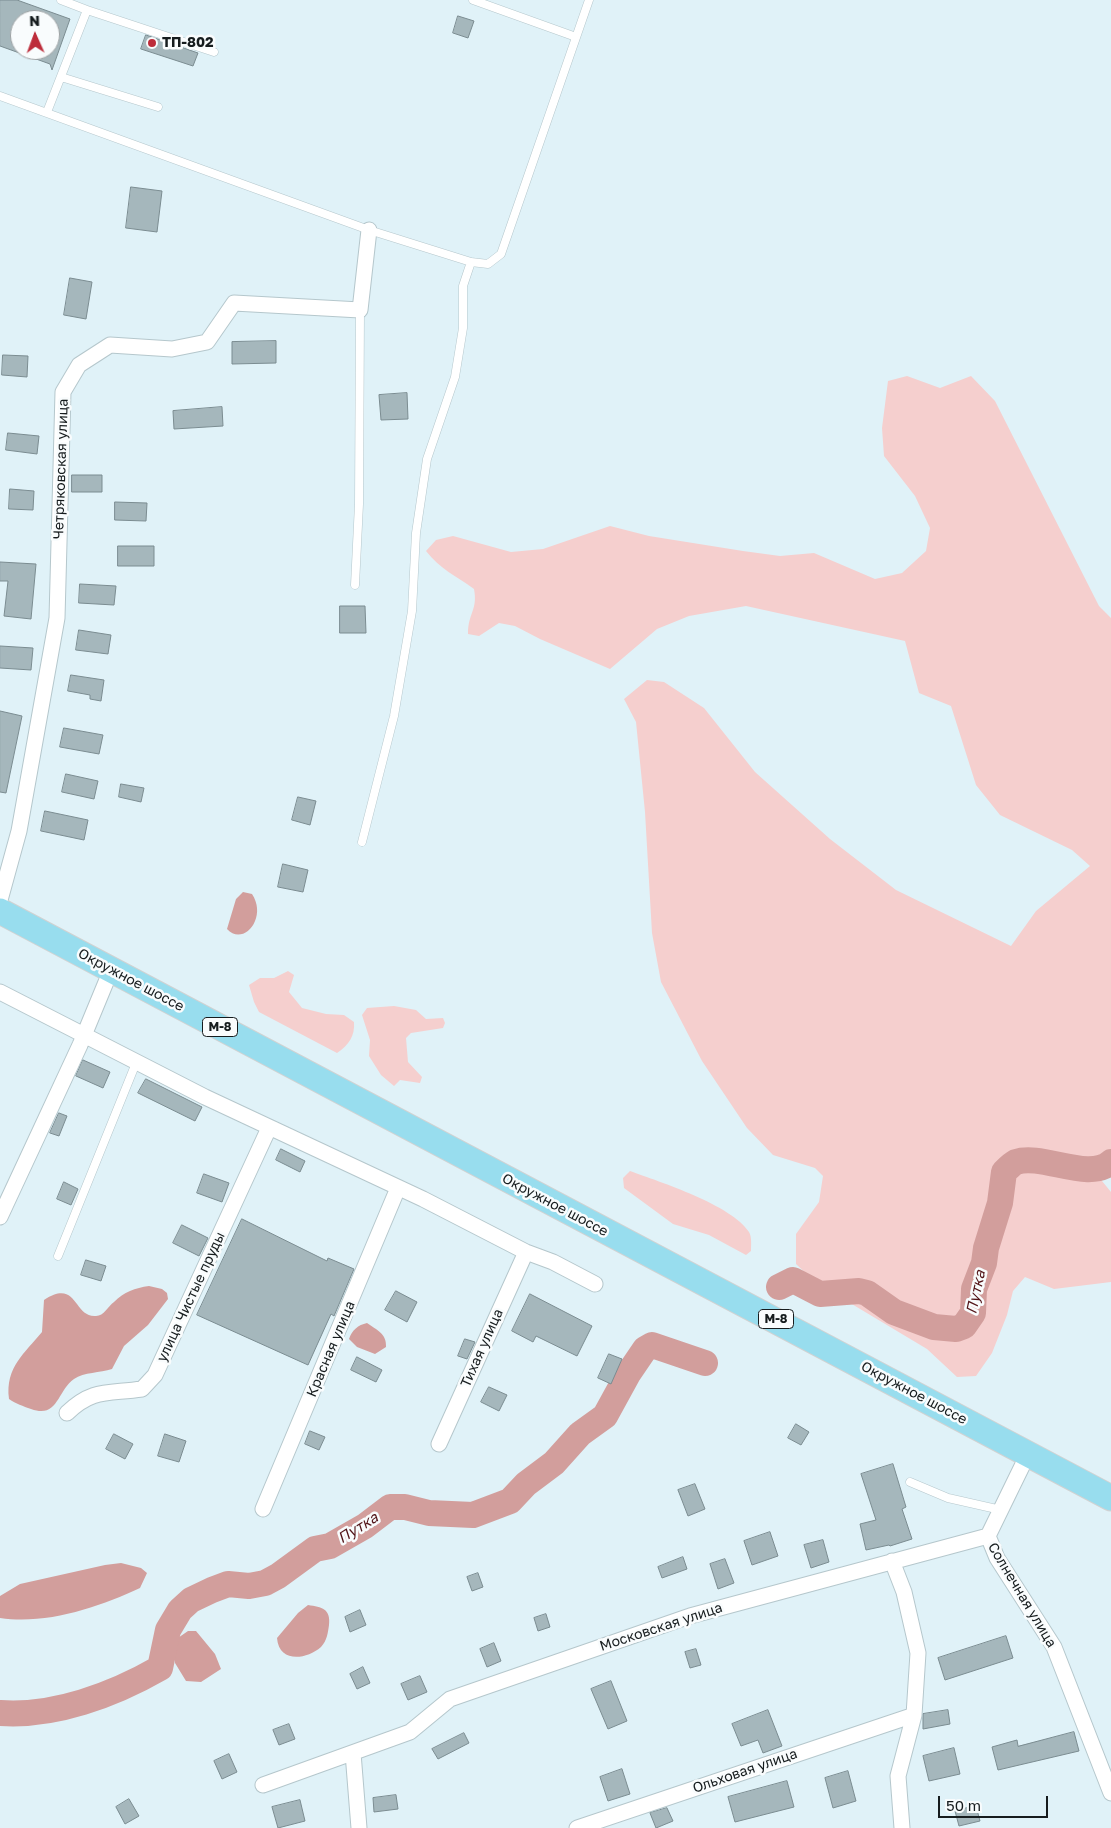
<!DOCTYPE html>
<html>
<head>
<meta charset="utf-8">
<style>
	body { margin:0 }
	#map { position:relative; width:1111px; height:1828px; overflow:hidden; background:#e0f2f8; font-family:"Golos Text",sans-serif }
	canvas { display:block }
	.north { position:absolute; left:10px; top:10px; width:50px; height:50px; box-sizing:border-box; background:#f9fcfd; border:1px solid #9ea2a4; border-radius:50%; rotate:358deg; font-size:14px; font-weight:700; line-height:20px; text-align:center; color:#161c1e }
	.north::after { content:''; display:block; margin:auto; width:18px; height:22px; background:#bd2c3a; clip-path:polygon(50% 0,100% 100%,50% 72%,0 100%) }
	.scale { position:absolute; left:938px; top:1796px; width:110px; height:22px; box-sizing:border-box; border:2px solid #161c1e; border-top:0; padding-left:6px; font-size:15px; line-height:18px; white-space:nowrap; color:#161c1e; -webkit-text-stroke:4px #f9fcfd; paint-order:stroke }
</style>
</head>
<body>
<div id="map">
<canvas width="1111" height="1828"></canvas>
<div class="north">N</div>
<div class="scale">50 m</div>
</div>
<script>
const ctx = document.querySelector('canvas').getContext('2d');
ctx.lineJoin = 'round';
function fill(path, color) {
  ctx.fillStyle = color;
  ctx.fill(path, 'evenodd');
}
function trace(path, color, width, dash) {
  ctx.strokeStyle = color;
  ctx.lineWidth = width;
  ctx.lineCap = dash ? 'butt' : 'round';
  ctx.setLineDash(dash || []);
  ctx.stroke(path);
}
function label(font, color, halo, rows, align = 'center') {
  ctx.font = font + ' "Golos Text",sans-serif';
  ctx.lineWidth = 5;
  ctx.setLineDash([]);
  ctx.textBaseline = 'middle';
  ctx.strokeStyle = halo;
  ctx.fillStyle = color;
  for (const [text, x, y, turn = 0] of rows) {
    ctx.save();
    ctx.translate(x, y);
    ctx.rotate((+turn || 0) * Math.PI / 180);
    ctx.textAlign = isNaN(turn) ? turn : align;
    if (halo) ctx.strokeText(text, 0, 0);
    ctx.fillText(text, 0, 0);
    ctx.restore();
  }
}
const green = new Path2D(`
	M907,376L940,388L971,376L995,401L1099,606L1111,618V1149L1105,1153L1102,1181L1111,1192V1282L1054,1289L1025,1277L1013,1291L1007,1315L992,1353L976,1376L957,1377L927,1349L815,1282L796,1264V1234L819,1202L823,1176L815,1168L773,1155L747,1128L702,1061L661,982L652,933L645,812L636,722L624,699L647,680L664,682L704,708L755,772L830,839L896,890L1011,946L1036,911L1090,866L1072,850L1000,815L976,785L951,706L919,693L905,641L746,606L689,616L657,629L610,669L540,639L515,626L499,623L479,636L468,634C468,613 478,610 474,589C456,576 440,569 426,551L436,540L453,536L511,552L543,549L610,526L649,536L743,551L780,556L814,553L875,579L902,573L926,551L930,528L915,496L884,456L882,428L888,381Z
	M288,971L294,975L289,992L302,1008L326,1014L344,1015L354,1022C355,1036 349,1045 337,1053L259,1012L254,1002L249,985L260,978H274Z
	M394,1006L416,1010L426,1019L443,1018L445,1023L443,1028L411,1033L406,1038L408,1062L422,1077L420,1083L400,1080L394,1086L381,1075L369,1056L370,1040L362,1015L367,1008Z
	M630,1171C660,1182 732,1205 749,1232C752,1237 751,1245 751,1251L746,1255L709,1235L673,1224L624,1188L623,1178Z`);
const water = new Path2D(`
	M243,892L252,894C268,918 243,947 227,929L236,899Z
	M149,1286L162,1289L167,1293L168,1299L148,1325L124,1346L112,1369C100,1373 84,1372 74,1379C57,1391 58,1419 31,1409C23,1406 16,1404 9,1399C5,1367 25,1353 42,1332L44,1300C78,1278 73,1318 96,1316C104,1316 108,1306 114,1302C124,1292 135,1288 149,1286Z
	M367,1323C377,1330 387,1334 386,1347L375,1354L357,1347L349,1339C352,1330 358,1325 367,1323Z
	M121,1563L141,1568L147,1573L140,1588C99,1607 47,1625 0,1618V1596L20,1584L105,1565Z
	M308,1605C322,1607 331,1609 329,1625C328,1632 327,1641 321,1647C306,1660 279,1663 277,1638L298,1613Z
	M188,1631H196L215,1654L221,1669L201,1682L186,1681L175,1663V1640Z`);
const river = new Path2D(`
	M779,1287L793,1280L820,1294L859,1291L867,1293L894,1312L934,1327L956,1329L964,1326L973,1313L974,1289L984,1263L986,1248L1000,1203L1004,1172C1007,1169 1012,1164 1016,1162C1042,1153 1089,1182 1111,1162
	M0,1713C54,1717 113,1695 160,1668L168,1630L180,1610L191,1600L212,1590L228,1584L249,1586L265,1583L278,1576L315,1549L330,1546L365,1526L390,1507H405L429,1513L473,1515L510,1501L526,1484L554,1463L580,1434L605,1416L628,1374L645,1349L652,1345L705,1363`);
const building = new Path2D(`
	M0,0H17L70,19L52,70L50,64L0,46ZM20,20H50V50H20Z
	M458,16L474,21L468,38L453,33Z
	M146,35L198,53L193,66L141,49Z
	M131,187L162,191L157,232L126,228Z
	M70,278L92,282L86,319L64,315Z
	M276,341V363L232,364V342Z
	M3,355L28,356L27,377L2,375Z
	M407,393L408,419L381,420L379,395Z
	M222,407L223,426L174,429L173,411Z
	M8,433L39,436L37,454L6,450Z
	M72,475H102V492H72Z
	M10,489L34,491L33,510L9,509Z
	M115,502L147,503L146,521L115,520Z
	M118,546H154V566H118Z
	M0,562L36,564L31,619L4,616L8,581H0Z
	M80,584L116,586L114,605L79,603Z
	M340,606H365L366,633H340Z
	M79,630L111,635L108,654L76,650Z
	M0,646L33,648L31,670L0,668Z
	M71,675L104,680L101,701L90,699V695L68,691Z
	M0,711L22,716L6,793L0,792Z
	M64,728L103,735L99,754L60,747Z
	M66,774L98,781L94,799L62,792Z
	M121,784L144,788L141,802L119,797Z
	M298,797L316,801L310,825L292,820Z
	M45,811L88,820L84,840L41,831Z
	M283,864L308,870L303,892L278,887Z
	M83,1060L110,1072L103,1088L76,1076Z
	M146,1079L202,1107L195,1121L138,1093Z
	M59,1113L67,1116L59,1136L50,1133Z
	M281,1149L305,1161L300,1172L276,1160Z
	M204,1174L229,1183L222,1202L197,1193Z
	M64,1182L78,1189L71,1205L57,1199Z
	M242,1219L327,1261L328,1258L354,1269L334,1316L331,1314L308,1365L197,1315Z
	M182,1225L208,1238L199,1256L173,1243Z
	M86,1260L106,1266L101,1281L81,1275Z
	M396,1291L417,1302L407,1322L385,1310Z
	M530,1294L592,1326L577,1356L536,1336L533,1342L512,1331Z
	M465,1339L475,1342L467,1359L458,1356Z
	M609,1354L622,1359L611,1384L598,1378Z
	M357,1357L382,1370L376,1382L351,1370Z
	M489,1387L507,1395L499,1411L481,1402Z
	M796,1424L809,1432L801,1445L788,1438Z
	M310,1431L325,1437L319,1450L305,1444Z
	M114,1434L133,1444L125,1459L106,1449Z
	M165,1434L186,1441L179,1462L158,1456Z
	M893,1464L906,1507L902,1509L912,1539L890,1546L889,1545L866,1550L860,1524L876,1520L861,1474Z
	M695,1484L705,1509L688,1516L678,1490Z
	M770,1532L778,1556L752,1565L744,1541Z
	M823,1540L829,1562L811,1568L804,1545Z
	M683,1557L687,1569L662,1578L658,1567Z
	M725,1559L734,1583L718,1589L710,1564Z
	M478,1573L483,1587L472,1591L467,1577Z
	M360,1610L366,1625L350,1632L345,1617Z
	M546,1614L550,1627L538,1631L534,1618Z
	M1006,1636L1013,1658L945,1680L938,1658Z
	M494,1643L501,1661L487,1667L480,1649Z
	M696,1649L701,1665L690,1668L685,1652Z
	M363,1667L370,1683L357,1689L350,1674Z
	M420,1676L427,1692L408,1700L401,1684Z
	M611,1681L627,1721L608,1729L591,1689Z
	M768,1710L782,1746L763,1753L758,1740L741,1746L732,1724Z
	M948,1710L950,1724L923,1729V1714Z
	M289,1724L295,1739L279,1745L273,1730Z
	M1074,1732L1079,1751L998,1770L992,1747L1017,1740L1018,1746Z
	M464,1733L469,1743L438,1759L432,1749Z
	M954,1748L960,1774L929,1781L923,1756Z
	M229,1754L237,1772L222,1779L214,1761Z
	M622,1769L630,1794L608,1801L600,1777Z
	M848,1771L856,1801L833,1808L825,1778Z
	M787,1781L794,1807L735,1822L728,1797Z
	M396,1795L398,1809L374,1812L373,1798Z
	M129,1799L139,1816L125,1824L116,1807Z
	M300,1800L305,1821L278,1828L272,1807Z
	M976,1806L980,1821L959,1826L955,1811Z
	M667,1808L673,1821L656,1828L650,1813Z`);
const lane = new Path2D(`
	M473,0L576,37
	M87,10L214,52
	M61,77L158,107
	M0,96L369,230L471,262L488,264L501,254L589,0
	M47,112L87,10L61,0
	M355,585L359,504L360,310
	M362,842L394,716L412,611L416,533L427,459L455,377L463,328V286L471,262
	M58,1256L136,1063
	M910,1482L948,1498L1001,1510`);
const street = new Path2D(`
	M0,900L19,831L57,618L63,392L79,365L110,345L172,349L207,342L234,303L360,310L369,230
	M0,992L205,1097L423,1199L526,1252L553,1262L595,1284
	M0,1217L80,1045L111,970
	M67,1413C93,1388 108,1394 142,1389L155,1375L269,1128
	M439,1444L526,1252
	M263,1509L398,1188
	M988,1536L997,1558L1054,1647L1111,1793
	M892,1561L904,1592L918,1653L914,1715L898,1776L902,1828
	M353,1753L359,1828
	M263,1785L410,1732L450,1699L690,1616L988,1536L1028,1454
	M577,1828L914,1715`);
const primary = new Path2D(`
	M0,911L1111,1498`);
const markers = [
	[152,43,5,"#bd2c3a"]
];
const shields = [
	[220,1027,35],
	[776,1319,35]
];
const shieldNames = [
	["М-8",220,1027],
	["М-8",776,1319]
];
const poiNames = [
	["ТП-802",162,43]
];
const streetNames = [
	["Четряковская улица",61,469,-88],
	["Окружное шоссе",131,980,28],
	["Окружное шоссе",555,1205,28],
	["улица Чистые пруды",191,1297,-65],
	["Тихая улица",482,1348,-66],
	["Красная улица",331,1349,-67],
	["Окружное шоссе",914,1393,28],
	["Солнечная улица",1022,1595,59],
	["Московская улица",661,1627,-18],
	["Ольховая улица",745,1771,-19]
];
const waterNames = [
	["Путка",976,1292,-78],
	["Путка",358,1528,-32]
];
fill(green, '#f5cfce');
fill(water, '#d29e9c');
trace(river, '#d29e9c', 26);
fill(building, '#a5b7bc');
trace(building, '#7b8c91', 1);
trace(lane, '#b5c7cc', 9);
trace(street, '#b5c7cc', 17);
trace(primary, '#d0d2d2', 27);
trace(lane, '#fff', 8);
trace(street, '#fff', 15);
trace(primary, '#98ddee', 25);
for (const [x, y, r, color] of markers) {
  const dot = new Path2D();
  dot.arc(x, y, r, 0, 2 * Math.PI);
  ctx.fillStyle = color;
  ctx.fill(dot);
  trace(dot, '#f9fcfd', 2);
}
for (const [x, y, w] of shields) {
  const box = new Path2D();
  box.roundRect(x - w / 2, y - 9.5, w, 19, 4);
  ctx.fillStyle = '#f9fcfd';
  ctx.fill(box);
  trace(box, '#161c1e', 1);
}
label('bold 12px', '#161c1e', null, shieldNames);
label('bold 14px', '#161c1e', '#f9fcfd', poiNames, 'left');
label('14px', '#161c1e', '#f9fcfd', streetNames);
label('italic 15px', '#511317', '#f9fcfd', waterNames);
</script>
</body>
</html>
